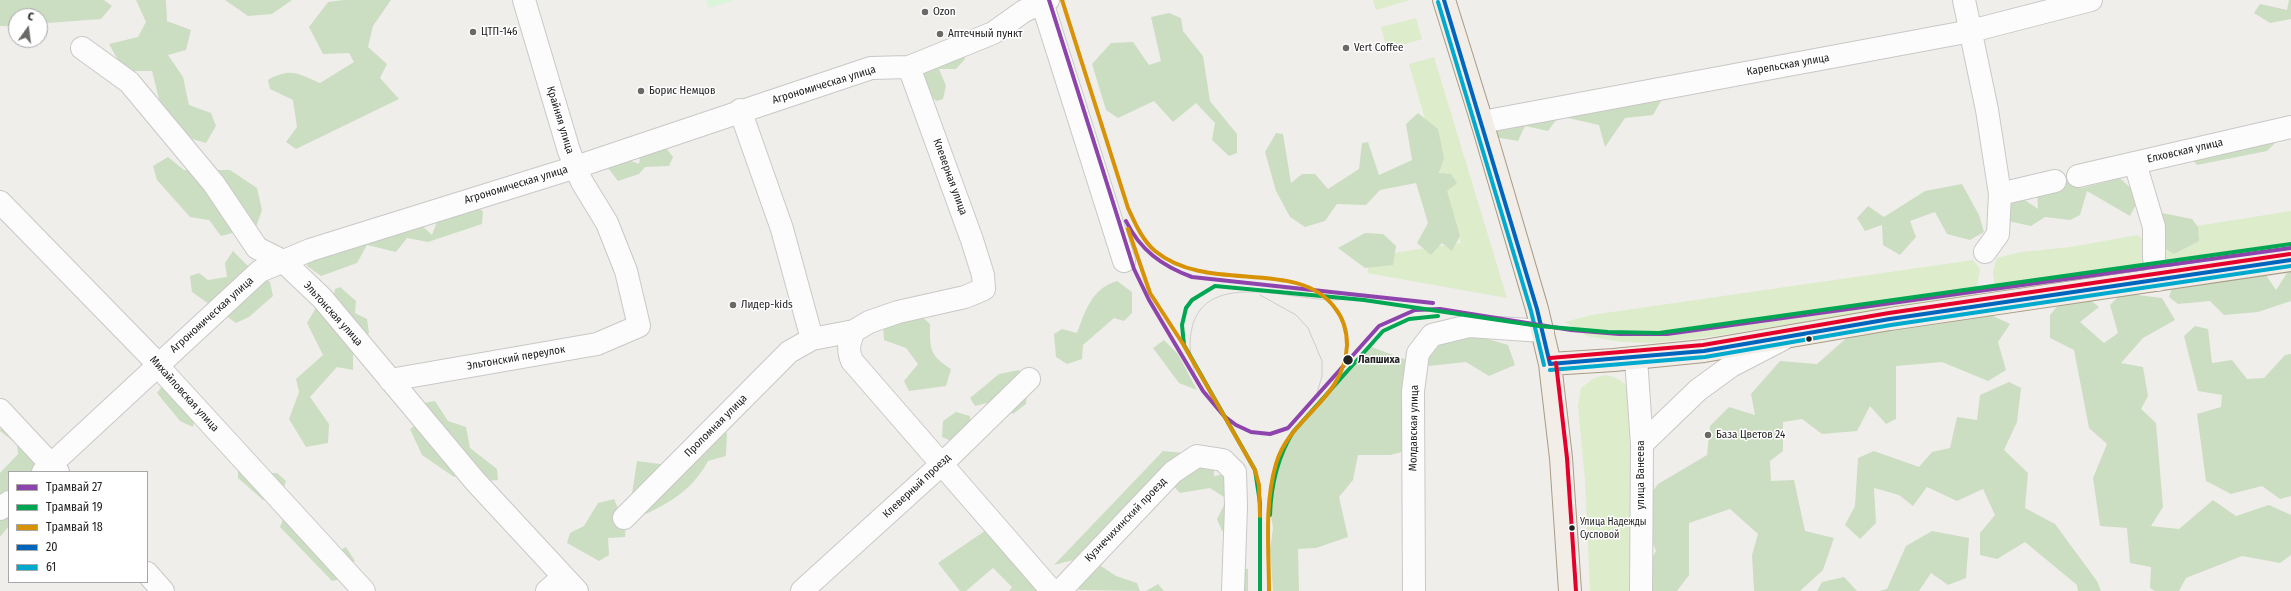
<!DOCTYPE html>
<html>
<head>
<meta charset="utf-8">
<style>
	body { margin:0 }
	#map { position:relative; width:2291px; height:591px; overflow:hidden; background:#f0eeeb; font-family:"Fira Sans Condensed",sans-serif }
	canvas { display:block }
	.legend { position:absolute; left:8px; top:471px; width:140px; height:112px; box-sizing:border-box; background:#fff; border:1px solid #a7a7a7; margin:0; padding:5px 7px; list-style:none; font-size:12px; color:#222 }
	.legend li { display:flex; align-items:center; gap:8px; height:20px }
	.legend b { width:20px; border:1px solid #a7a7a7 }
	.north { position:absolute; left:8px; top:8px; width:40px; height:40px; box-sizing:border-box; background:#fff; border:1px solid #a7a7a7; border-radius:50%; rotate:14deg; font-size:11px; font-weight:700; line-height:16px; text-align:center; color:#222 }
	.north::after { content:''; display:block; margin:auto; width:14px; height:18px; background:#6a6968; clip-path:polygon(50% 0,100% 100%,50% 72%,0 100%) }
</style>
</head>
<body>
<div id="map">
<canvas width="2291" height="591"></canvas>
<ul class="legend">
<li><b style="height:5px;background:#8e44ad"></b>Трамвай 27</li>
<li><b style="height:5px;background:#00a651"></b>Трамвай 19</li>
<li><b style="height:5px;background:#d79205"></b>Трамвай 18</li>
<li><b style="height:5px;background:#0065bd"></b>20</li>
<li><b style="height:5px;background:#00a9ce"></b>61</li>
</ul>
<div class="north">С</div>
</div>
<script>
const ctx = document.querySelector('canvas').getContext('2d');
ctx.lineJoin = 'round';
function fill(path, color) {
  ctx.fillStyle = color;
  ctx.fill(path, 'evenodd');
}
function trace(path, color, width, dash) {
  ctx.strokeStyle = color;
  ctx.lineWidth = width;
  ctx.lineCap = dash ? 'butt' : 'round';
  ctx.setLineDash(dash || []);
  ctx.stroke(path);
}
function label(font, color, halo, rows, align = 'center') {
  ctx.font = font + ' "Fira Sans Condensed",sans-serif';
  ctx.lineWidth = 3;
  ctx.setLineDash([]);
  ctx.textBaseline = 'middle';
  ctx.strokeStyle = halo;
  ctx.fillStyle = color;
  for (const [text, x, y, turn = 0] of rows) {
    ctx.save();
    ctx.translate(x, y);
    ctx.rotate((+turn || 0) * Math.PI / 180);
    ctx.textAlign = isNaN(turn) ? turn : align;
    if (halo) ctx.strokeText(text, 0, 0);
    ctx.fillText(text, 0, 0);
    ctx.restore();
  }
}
const grass = new Path2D(`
	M1373,0H1410L1376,10Z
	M1416,18L1422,39L1387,50L1381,27Z
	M1434,57L1507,298L1367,273L1372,256L1461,243L1409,64Z
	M2291,211V248L2165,265L2161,237L2171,230Z
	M2137,235L2147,242L2151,270L1995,292L1993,272L1997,258L2021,252L2070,247Z
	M1973,260L1980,269L1976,295L1702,338L1652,343L1621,342L1587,336L1565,322L1591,315Z
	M1605,375C1616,377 1622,380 1630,389L1635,591H1590L1585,481L1578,406L1581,388L1594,378Z`);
const forest = new Path2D(`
	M0,0H104L112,6L101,19L47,23L35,10L29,16H16V26H0Z
	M136,0H166L167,21L191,30L186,50L168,55L183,77L189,105L211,113L216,126L206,143L192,139L163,115L152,71H124L109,44L138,37L146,22Z
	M225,0H292L272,14L248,16Z
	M344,0H391L373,26L368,47L387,64L380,78L399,99L296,149L286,142L297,127L293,100L270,89L268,80C291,67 298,74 320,83L354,62L349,53L323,54L309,27L328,2Z
	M2289,0H2291V19L2270,23L2254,13L2260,4L2287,10Z
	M1169,13L1181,18L1183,31L1203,56L1210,101L1237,134V153L1229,156L1212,140L1215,123L1196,103L1173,122L1154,101L1118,118L1106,110L1092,64L1111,43L1133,42L1149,65L1161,61L1151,17Z
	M964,53L965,59L956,69H939L946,86L943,99L937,101L923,93L925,58Z
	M1629,86L1661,101L1653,115L1625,118L1605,147L1599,125L1559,116L1548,131L1525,126L1518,141L1494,137L1495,123Z
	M1418,113L1438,129L1444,158L1439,173L1451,174L1457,183L1447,191L1460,236L1452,251L1442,243L1431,255L1417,243L1428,223L1416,183L1380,190L1366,205L1337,204L1325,221L1305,227L1290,217L1276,191L1265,152L1276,133L1283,134L1291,183L1302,174H1315L1328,189L1359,169L1362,143L1368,142L1379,175L1412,160L1406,124Z
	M2285,133L2267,151L2197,165L2185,149Z
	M664,145L673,157L669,166L645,167L639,174L618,181L608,168L610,160L623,158L639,164L641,151Z
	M168,157L184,170H230L257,188L262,210L256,227L221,236L209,220L190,217L157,180L153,166Z
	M2120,178L2140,197L2130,216L2087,191L2080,215L2070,220L2045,217L2031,226L2008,221L2007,197L2016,194L2038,209L2037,190L2071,180L2082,188Z
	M1962,184L1979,215L1984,232L1970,240L1947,234L1935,212L1910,221L1916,237L1900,255L1883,245L1882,225L1865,231L1857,218L1868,206L1884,217L1925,191Z
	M470,204L483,211L482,224L428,242L407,238L396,252L367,245L357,263L321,276L307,266L310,254L416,220L432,235L440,214Z
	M2162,213L2192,219L2198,227L2199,241L2174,254L2157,243V222Z
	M1365,233L1383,234L1396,246L1393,265L1365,268L1338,248Z
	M233,251L247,265L270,282L273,296L249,317L236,323L192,292L190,276L199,273L208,280L227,277L225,263Z
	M2291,272V301L2258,312L2224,315L2210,301L2178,304L2169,297L2172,287L2202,285L2217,276L2266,275L2276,290L2287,273Z
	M1117,281L1132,292V313L1124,321L1114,318L1083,345L1082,359L1067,364L1056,357L1054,334L1062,329L1077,333C1086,310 1091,289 1117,281Z
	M340,287L356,301L355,313L367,319L369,333L353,351V370L337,367L310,397L329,424L328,443L306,447L289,419L299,392L296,379L323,355L307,323L317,306L332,305L335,289Z
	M2122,293L2162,298L2175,320L2143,338L2121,363L2143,367L2148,396L2141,409L2156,423L2163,507L2151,526L2179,529L2213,500L2236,516L2269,505L2291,515V555L2280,563L2242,556L2186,578L2179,591H2155L2150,588L2151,567L2130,563L2127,528L2100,526L2093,478L2107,444L2089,428L2074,350L2050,338V315L2064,298L2084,295L2099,307L2080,322L2104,343L2118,333L2110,305Z
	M910,306L930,324C930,349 929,355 951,369L946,386L909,391L904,381L918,364L906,348L884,340L883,323Z
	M1989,314L2010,324L1998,342L2006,370L1988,381L1942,362L1896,366V419L1886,424L1870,406L1857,431L1822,434L1802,419L1783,422V451L1770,461L1771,481L1794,480L1805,531L1834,538L1823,570L1800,591H1754L1752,555L1758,534L1730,509L1689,523V575L1677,591H1638V580L1656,551L1648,532L1646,500L1658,484L1707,455L1710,426L1729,407L1755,415L1751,394L1780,361L1817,364L1850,335Z
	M2195,326L2208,329L2212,363L2232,360L2247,379L2264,378L2285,355L2291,354V496L2280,499L2262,486L2231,494L2206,481L2197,414L2221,407L2222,395L2198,391L2184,336Z
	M1464,332L1508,345L1515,365L1489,376L1466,362L1418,367L1433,341Z
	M1164,340L1178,354L1197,390L1179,383L1153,348Z
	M1369,346L1407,360L1406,451L1390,455H1358L1353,480L1339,497L1348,537L1316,548L1298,549L1299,591H1273L1270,550L1273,528L1269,505L1276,461L1296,426Z
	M1019,370L1028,388L1026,404L1013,414L991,402L975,406L970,398L999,374Z
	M165,382L196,402L193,427L180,421L157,393Z
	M2009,382L2021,388L2017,422L2004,450L2028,473L2025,508L2055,524L2097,581L2101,591H2078L2077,585L2025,542L1997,559L1980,555V533L1995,515L1983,489L1957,501L1927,487L1913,506L1899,495L1874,488L1876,523L1860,539L1845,525L1855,506L1858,458L1874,451L1919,467L1932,452L1950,448L1957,417L1977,420L1980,395Z
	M435,401L448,421L466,427L470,448L497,469L498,480L485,481L470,469L454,477L422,455L410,429L428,416L424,403Z
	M956,412L970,416L971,431L959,444L942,437L943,421Z
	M717,416L727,434L726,456L708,461C690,495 660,508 626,523L625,537L608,538L609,555L599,561L567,543L570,533L584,526L598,503L614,499L621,515L630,507L637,461L668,465L681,451L705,454L711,421Z
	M3,419L50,472H9V526L0,537V473L18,454L17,444L0,431Z
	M1163,451L1184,453L1101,566L1116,576L1137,583L1140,591L1079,590L1080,573L1077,559L1054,565Z
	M1214,456V476L1237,472L1233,534L1222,531L1217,519L1227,499L1210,488L1180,493L1170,482Z
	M238,461L261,473H277L286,481L281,497L263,500L238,478Z
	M286,512L334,553L346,547L355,561L346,566V578L332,581L280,527Z
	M992,526L1045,591H1009L1012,587L993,568L966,591H960L938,563Z
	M1932,531L1969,538L1966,578L1948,585L1931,573L1919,591H1879L1887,589L1906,546Z
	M1239,569H1248V591H1229Z
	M1844,577L1857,591H1817L1822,582Z
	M1158,584L1164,591H1146Z`);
const park = new Path2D(`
	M706,0H735L709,8Z`);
const minor = new Path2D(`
	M1964,0L1987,110L2000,194L1998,234L1985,252
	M1042,2L1124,261
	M82,48L129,82L214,184L257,248L283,261L322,298L475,481L577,591
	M740,110L782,229L812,339
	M1482,122L1971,31L2091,0
	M2135,163L2154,227V258L2158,280
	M2078,176L2291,127
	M2000,194L2055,181
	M0,202L158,364L166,375L364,591
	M854,331C849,343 847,349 852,361L1052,591
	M1636,359L1642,444L1641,591
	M390,380L597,344L639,326L626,271L607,223L582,182L569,151L524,0
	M0,410L58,472
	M1642,444L1698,390L1731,366L1783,339
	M43,472L260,271L310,250L576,167L871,68L909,67L993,33L1024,11L1048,0
	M0,509L9,502
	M624,518L789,352L812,339L854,331L869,322L898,312L965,297L984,289L983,275L972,240L909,67
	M147,573L163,591
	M547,591L563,577
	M802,591L943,463L1029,379
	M1060,591L1173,472L1197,456L1223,460L1235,472L1236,506L1233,591
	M1414,591L1413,391L1418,353L1432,335L1469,326L1543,331`);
const major = new Path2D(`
	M1444,0L1482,122L1537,309L1550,364L1561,458L1570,591
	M1550,364L1614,360L1704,351L1890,319L2291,260`);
const tram = new Path2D(`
	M1260,295L1296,315L1308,328L1322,361V376L1315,400
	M1196,380C1194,369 1190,356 1190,344C1192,264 1286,300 1335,300C1345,300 1356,296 1365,294`);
const bus1 = new Path2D(`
	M1444,0L1537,309L1550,364
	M1550,364L1704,351L1890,319L2291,260`);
const bus2 = new Path2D(`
	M1438,2L1531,311L1544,365
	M1550,370L1705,357L1891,325L2291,266`);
const bus3 = new Path2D(`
	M1550,358L1703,345L1889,313L2290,254
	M1556,363L1567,458L1576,591`);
const tram1 = new Path2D(`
	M1049,0L1134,269L1149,300L1203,391L1224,416L1236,425L1251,432L1270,434L1288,428L1379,326L1415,310L1440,309L1571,330L1619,334H1667L2291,248
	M1126,221C1140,250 1162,266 1192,277L1433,303`);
const tram2 = new Path2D(`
	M1270,515C1271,485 1277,458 1293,432L1383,331L1409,319L1438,316
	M1260,591V503L1255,470L1184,345L1182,325L1186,308L1192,300L1215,286L1364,300L1539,326L1608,332L1659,333L2291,244`);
const tram3 = new Path2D(`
	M1062,0L1128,208C1135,223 1142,240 1155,251C1209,295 1297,257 1335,308C1343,318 1347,332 1347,345C1345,400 1289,417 1276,464C1264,505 1269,549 1269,591
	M1128,229L1150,293L1183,344L1255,470L1259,485L1260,516`);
const markers = [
	[925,12,4,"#6a6968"],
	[473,32,4,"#6a6968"],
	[940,34,4,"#6a6968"],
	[1346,48,4,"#6a6968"],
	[641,91,4,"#6a6968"],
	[733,305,4,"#6a6968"],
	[1809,339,3.5,"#222"],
	[1348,360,5.5,"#222"],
	[1708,435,4,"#6a6968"],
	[1572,528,3.5,"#222"]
];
const busNames = [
	["Улица Надежды",1580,522],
	["Сусловой",1580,535]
];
const poiNames = [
	["Ozon",933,12],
	["ЦТП-146",481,32],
	["Аптечный пункт",948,34],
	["Vert Coffee",1354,48],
	["Борис Немцов",649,91],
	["Лидер-kids",741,305],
	["База Цветов 24",1716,435]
];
const streetNames = [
	["Карельская улица",1788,65,-10],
	["Агрономическая улица",824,85,-17],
	["Крайняя улица",560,120,73],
	["Елховская улица",2185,151,-13],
	["Клеверная улица",950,177,70],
	["Агрономическая улица",516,185,-17],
	["Эльтонская улица",333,314,48],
	["Агрономическая улица",212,315,-42],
	["Эльтонский переулок",516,358,-10],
	["Михайловская улица",184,394,48],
	["Проломная улица",716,426,-45],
	["Молдавская улица",1414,428,-89],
	["улица Ванеева",1641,475,-90],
	["Клеверный проезд",917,486,-43],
	["Кузнечихинский проезд",1126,520,-46]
];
const stopNames = [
	["Лапшиха",1358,360]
];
fill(grass, '#ddeccb');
fill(forest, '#cbdec1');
fill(park, '#daf5da');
trace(minor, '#c9c8c7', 24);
trace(major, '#a79c86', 24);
trace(minor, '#fdfcfc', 22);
trace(major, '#f3ede7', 22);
trace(tram, '#ccc', 1);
trace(bus1, '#0065bd', 4);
trace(bus2, '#00a9ce', 4);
trace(bus3, '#e4002b', 4);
trace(tram1, '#8e44ad', 4);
trace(tram2, '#00a651', 4);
trace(tram3, '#d79205', 4);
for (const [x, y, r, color] of markers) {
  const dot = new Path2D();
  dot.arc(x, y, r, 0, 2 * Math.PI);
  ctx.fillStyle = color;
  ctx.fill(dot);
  trace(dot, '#fff', 1.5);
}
label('10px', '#222', '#fff', busNames, 'left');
label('11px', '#222', '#fff', poiNames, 'left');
label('11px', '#222', '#fff', streetNames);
label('bold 11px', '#222', '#fff', stopNames, 'left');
</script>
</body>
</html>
